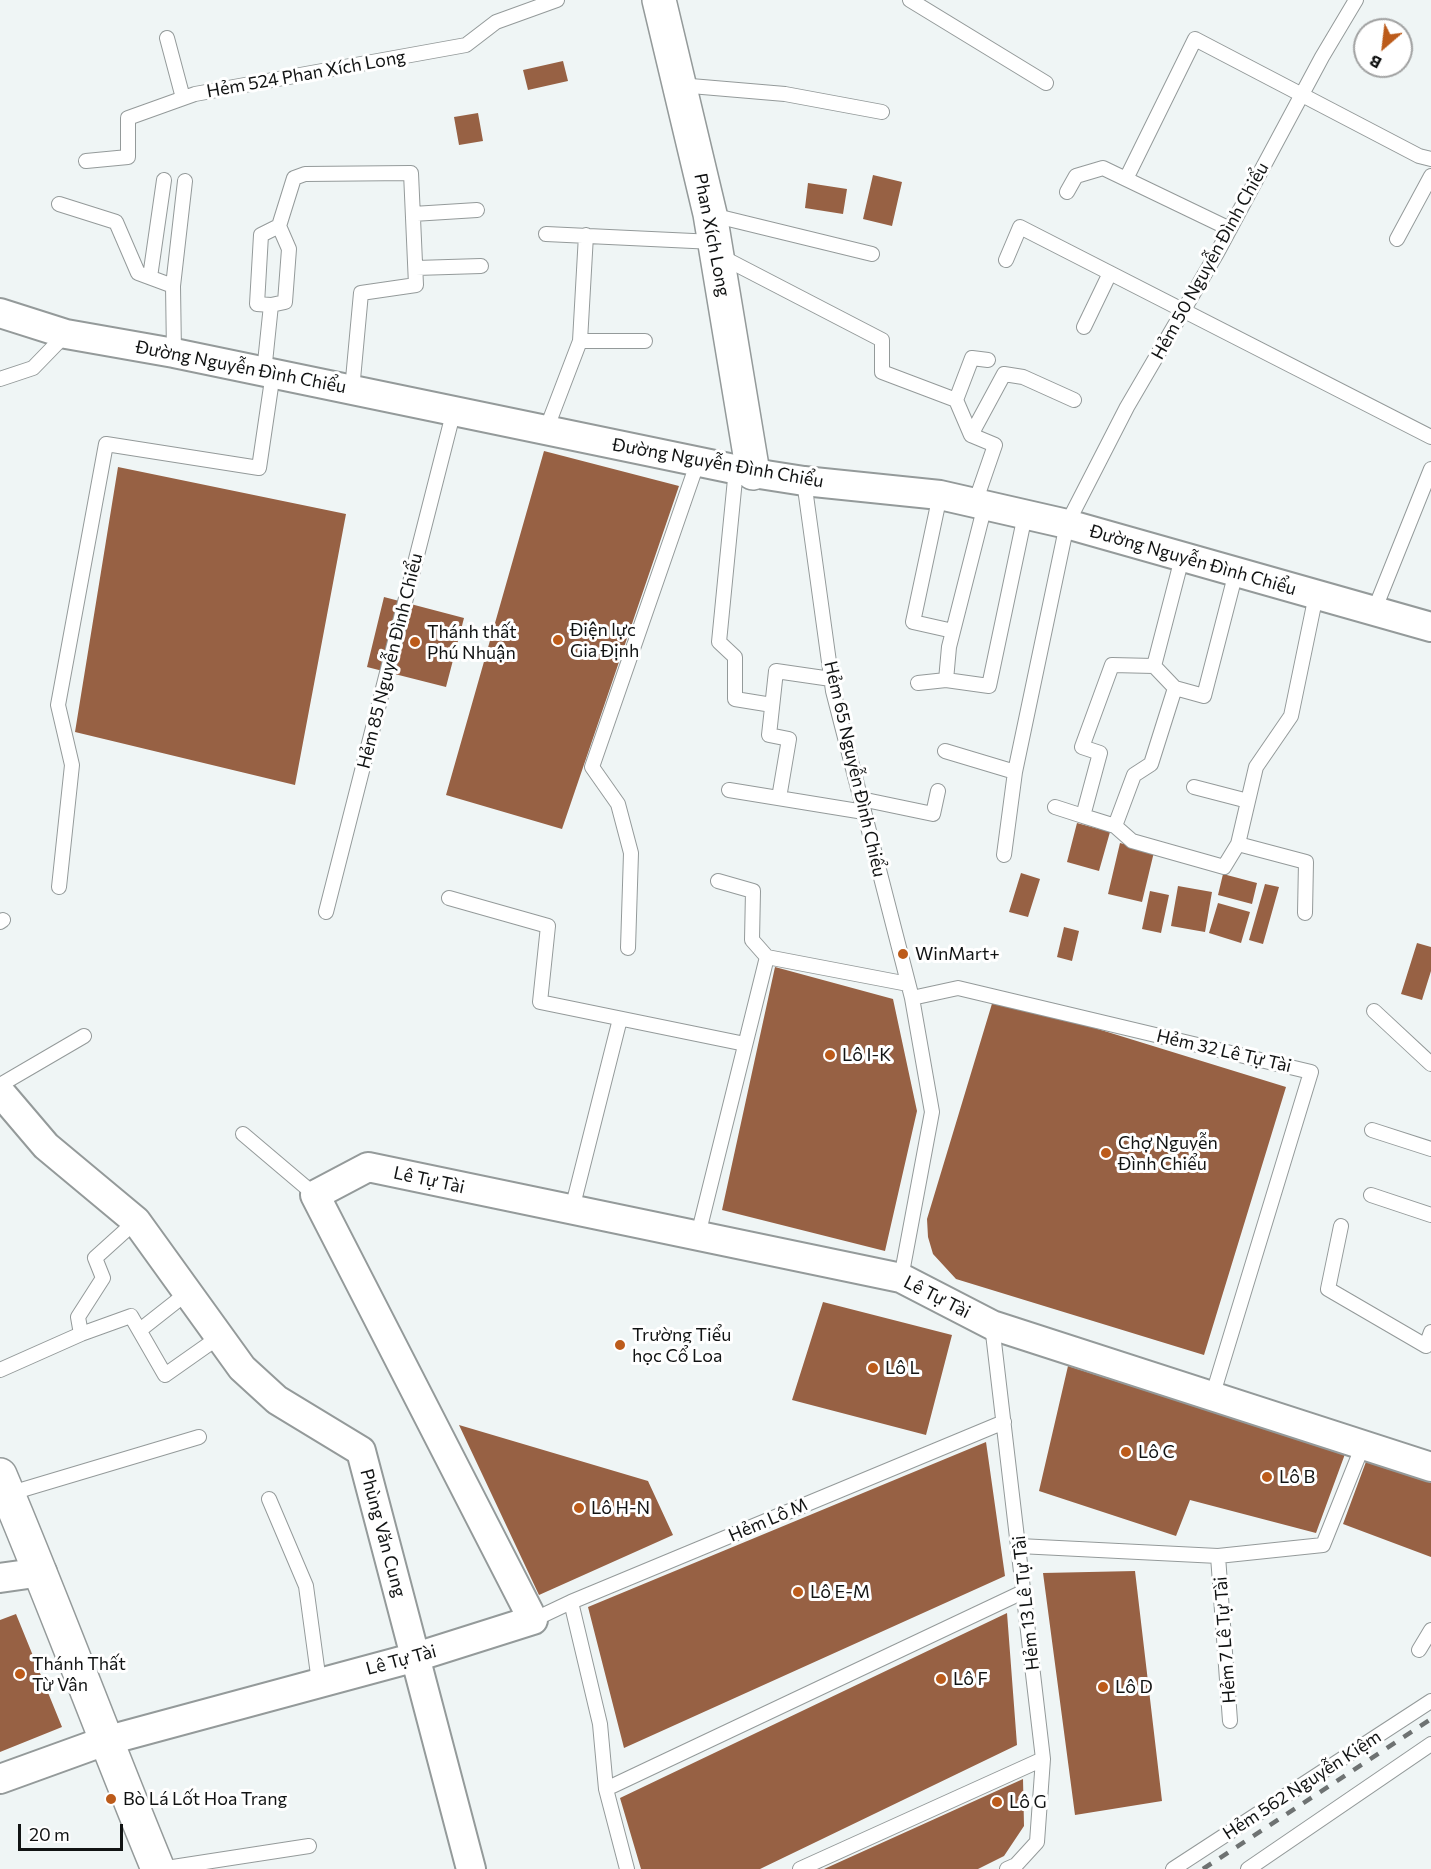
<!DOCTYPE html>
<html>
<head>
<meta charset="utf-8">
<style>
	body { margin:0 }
	#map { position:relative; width:1431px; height:1869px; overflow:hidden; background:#eff5f5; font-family:Commissioner,sans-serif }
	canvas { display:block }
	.north { position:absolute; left:1353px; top:18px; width:60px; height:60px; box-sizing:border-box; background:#fff; border:2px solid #a0a1a1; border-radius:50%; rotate:208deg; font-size:16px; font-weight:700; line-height:24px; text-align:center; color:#111313 }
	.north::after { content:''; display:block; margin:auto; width:21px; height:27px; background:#bc5b1a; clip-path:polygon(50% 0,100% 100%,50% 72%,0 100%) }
	.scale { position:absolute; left:18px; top:1824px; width:105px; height:27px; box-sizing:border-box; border:3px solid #111313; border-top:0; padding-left:8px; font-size:18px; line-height:21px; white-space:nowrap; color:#111313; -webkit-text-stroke:4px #fff; paint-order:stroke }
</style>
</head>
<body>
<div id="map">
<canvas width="1431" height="1869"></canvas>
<div class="north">B</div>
<div class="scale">20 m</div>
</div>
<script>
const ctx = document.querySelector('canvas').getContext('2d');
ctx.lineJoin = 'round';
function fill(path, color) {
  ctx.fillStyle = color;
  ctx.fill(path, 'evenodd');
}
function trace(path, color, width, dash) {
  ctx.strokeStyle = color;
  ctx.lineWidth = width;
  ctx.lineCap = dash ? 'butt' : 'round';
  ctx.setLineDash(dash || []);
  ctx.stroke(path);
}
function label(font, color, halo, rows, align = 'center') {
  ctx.font = font + ' Commissioner,sans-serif';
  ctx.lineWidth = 6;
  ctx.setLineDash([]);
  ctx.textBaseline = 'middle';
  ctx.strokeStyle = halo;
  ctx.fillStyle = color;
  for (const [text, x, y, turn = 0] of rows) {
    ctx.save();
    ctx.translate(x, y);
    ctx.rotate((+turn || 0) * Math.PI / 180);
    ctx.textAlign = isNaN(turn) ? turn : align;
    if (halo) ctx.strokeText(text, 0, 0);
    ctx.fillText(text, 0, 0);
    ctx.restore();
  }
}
const building = new Path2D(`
	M563,61L568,81L528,90L523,70Z
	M478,113L483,141L459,145L454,117Z
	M873,175L902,182L892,226L863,219Z
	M808,183L847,189L843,214L805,208Z
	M544,451L679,486L562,829L446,795Z
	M118,467L346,514L295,785L75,732Z
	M384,597L464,618L446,687L367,667Z
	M1077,823L1110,832L1099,871L1067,862Z
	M1120,843L1154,852L1142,902L1108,894Z
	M1021,873L1040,879L1028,917L1009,912Z
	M1223,874L1257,883L1252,904L1218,895Z
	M1265,884L1279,887L1263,944L1249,940Z
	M1178,886L1212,892L1205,932L1171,926Z
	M1150,891L1169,895L1161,933L1142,929Z
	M1218,903L1250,912L1241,943L1209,933Z
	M1064,927L1079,931L1072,961L1057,957Z
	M1417,943L1431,947V971L1422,1000L1401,994Z
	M775,967L893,999L917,1111L885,1251L722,1210Z
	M994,997L1286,1087L1204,1355L956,1279L933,1254L928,1237L927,1219Z
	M823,1302L952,1335L926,1435L792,1400Z
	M1068,1366L1345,1454L1316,1533L1190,1500L1176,1536L1039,1491Z
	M459,1425L648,1481L673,1535L539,1595Z
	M986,1442L1005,1576L624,1748L588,1607Z
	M1367,1459L1431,1483V1557L1343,1524Z
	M1135,1571L1162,1801L1075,1815L1043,1573Z
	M1007,1613L1017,1745L760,1869H641L620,1798Z
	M16,1614L62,1727L0,1752V1620Z
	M1023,1779L1024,1826L1004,1856L978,1869H824Z`);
const service = new Path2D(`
	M910,0L1046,83
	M167,38L183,98
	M679,85L785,94L882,112
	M86,161L128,157V118L195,94L466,45L496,22L557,0
	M1126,179L1195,39L1419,156L1431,159
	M1067,192L1076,176L1103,168L1230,229
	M59,204L116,222L138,273L173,286L174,353
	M413,214L477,210
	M712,215L872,254
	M546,234L714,242
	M586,235L580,341H645
	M1397,239L1431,176
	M720,256L882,340V372L956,400L971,435L995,445L975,503
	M1006,260L1020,227L1431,437
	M416,268L481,266
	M150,277L164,180
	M173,286L185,181
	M271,305L285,302L289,249L279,226
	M1084,327L1110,273
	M264,372L271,305L257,304L261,235L279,226L294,178L305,174L411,173L416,285L361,293L352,390
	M0,379L33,368L66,334
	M956,400L972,358L988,360
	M546,430L580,341
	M971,435L1004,374L1023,377L1074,400
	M736,469L719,642L735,657V699L772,705
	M804,481L833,691L912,998L932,1112L901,1278
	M940,495L913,622L953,631
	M1374,611L1431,469
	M1154,666L1182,558
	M946,680L949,647L985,505
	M918,683L946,680L989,686L1025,515
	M1175,688L1151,764L1134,775L1115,826L1132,841L1224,867L1238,844L1256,767L1291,716L1316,595
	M1175,688L1204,696L1236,572
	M945,751L1015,772
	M1194,787L1248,801
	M729,790L864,812
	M779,798L789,739L769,735L776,671L831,679
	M861,799L933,814L938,791
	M1055,807L1083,816L1100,753L1082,747L1112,665L1154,666L1175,688
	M1083,816L1115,826
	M1238,844L1306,862L1305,913
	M1004,855L1015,772L1067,524L1127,407L1217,253L1322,57L1356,0
	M718,881L753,891L752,940L767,957
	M59,887L72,765L58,705L106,444L259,468L273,373
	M449,898L548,926L540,1002L745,1044
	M326,912L454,410
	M0,922L3,920
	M628,948L631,853L618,804L592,767L698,461
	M912,998L958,988L1311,1072L1212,1397
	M1374,1011L1431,1064
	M0,1085L84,1036
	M1372,1130L1431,1149
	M243,1134L315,1195
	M1371,1195L1431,1215
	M572,1209L620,1019
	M1341,1226L1328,1289L1426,1346L1431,1332
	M698,1235L767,957L908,984
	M992,1325L1043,1759L1037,1842L1016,1865L1007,1869
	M140,1330L187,1293
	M81,1334L131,1316L165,1375L219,1337
	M0,1370L81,1334L78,1317L103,1278L95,1258L136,1221
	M8,1494L199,1437
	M269,1499L306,1586L319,1682
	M1019,1546L1218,1556
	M571,1602L600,1724L606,1789L627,1869
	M533,1620L571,1602L1004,1422
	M1419,1650L1431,1630
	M1230,1721L1218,1556L1323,1545L1363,1445
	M606,1789L1025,1591
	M160,1869L309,1846
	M800,1869L1043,1759
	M1173,1869L1431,1701
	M1248,1869L1431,1744`);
const minor = new Path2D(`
	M0,313L66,334L174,353L753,473L804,481L940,495L1067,524L1431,627
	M0,1092L46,1146L136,1221L242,1368L277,1400L361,1451L471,1869
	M0,1578L42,1572
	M0,1779L105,1741L416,1657L533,1620L315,1195L368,1167L901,1278L992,1325L1431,1467`);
const tertiary = new Path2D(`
	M659,0L710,214L753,473
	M0,1475C55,1605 104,1738 158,1869`);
const rail = new Path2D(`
	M1203,1869L1431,1719`);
const markers = [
	[558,640,6,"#bc5b1a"],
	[415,642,6,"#bc5b1a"],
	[903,954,6,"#bc5b1a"],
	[830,1055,6,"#bc5b1a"],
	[1106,1153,6,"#bc5b1a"],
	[620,1345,6,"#bc5b1a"],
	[873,1368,6,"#bc5b1a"],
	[1126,1452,6,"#bc5b1a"],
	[1267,1477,6,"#bc5b1a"],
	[579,1508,6,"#bc5b1a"],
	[798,1592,6,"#bc5b1a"],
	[20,1674,6,"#bc5b1a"],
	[941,1679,6,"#bc5b1a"],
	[1103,1687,6,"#bc5b1a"],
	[111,1799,6,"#bc5b1a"],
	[997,1802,6,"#bc5b1a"]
];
const streetNames = [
	["Hẻm 524 Phan Xích Long",306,74,-10],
	["Phan Xích Long",712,235,79],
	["Hẻm 50 Nguyễn Đình Chiểu",1210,261,-61],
	["Đường Nguyễn Đình Chiểu",241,367,11],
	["Đường Nguyễn Đình Chiểu",718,463,10],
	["Đường Nguyễn Đình Chiểu",1193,560,16],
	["Hẻm 85 Nguyễn Đình Chiểu",390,661,-76],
	["Hẻm 65 Nguyễn Đình Chiểu",855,769,77],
	["Hẻm 32 Lê Tự Tài",1224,1051,13],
	["Lê Tự Tài",429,1180,12],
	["Lê Tự Tài",937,1297,27],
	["Hẻm Lô M",768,1520,-23],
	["Phùng Văn Cung",383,1533,75],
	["Hẻm 13 Lê Tự Tài",1026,1603,-96],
	["Hẻm 7 Lê Tự Tài",1225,1640,-94],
	["Lê Tự Tài",401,1660,-15],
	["Hẻm 562 Nguyễn Kiệm",1302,1785,-33]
];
const poiNames = [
	["Điện lực",570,630],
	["Gia Định",570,651],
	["Thánh thất",427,632],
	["Phú Nhuận",427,653],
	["WinMart+",915,954],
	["Lô I-K",842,1055],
	["Chợ Nguyễn",1118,1143],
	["Đình Chiểu",1118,1164],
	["Trường Tiểu",632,1335],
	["học Cổ Loa",632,1356],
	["Lô L",885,1368],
	["Lô C",1138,1452],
	["Lô B",1279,1477],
	["Lô H-N",591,1508],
	["Lô E-M",810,1592],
	["Thánh Thất",32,1664],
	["Từ Vân",32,1685],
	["Lô F",953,1679],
	["Lô D",1115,1687],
	["Bò Lá Lốt Hoa Trang",123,1799],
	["Lô G",1009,1802]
];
fill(building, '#976144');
trace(service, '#949a9a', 16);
trace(minor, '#949a9a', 32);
trace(tertiary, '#949a9a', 36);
trace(service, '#fff', 14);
trace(minor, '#fff', 28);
trace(tertiary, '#fff', 33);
trace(rail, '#6e7272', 4.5, [10, 10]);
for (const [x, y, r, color] of markers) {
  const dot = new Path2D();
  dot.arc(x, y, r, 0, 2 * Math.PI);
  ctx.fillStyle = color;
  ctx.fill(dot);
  trace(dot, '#fff', 2);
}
label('18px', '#111313', '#fff', streetNames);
label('18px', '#111313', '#fff', poiNames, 'left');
</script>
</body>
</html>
